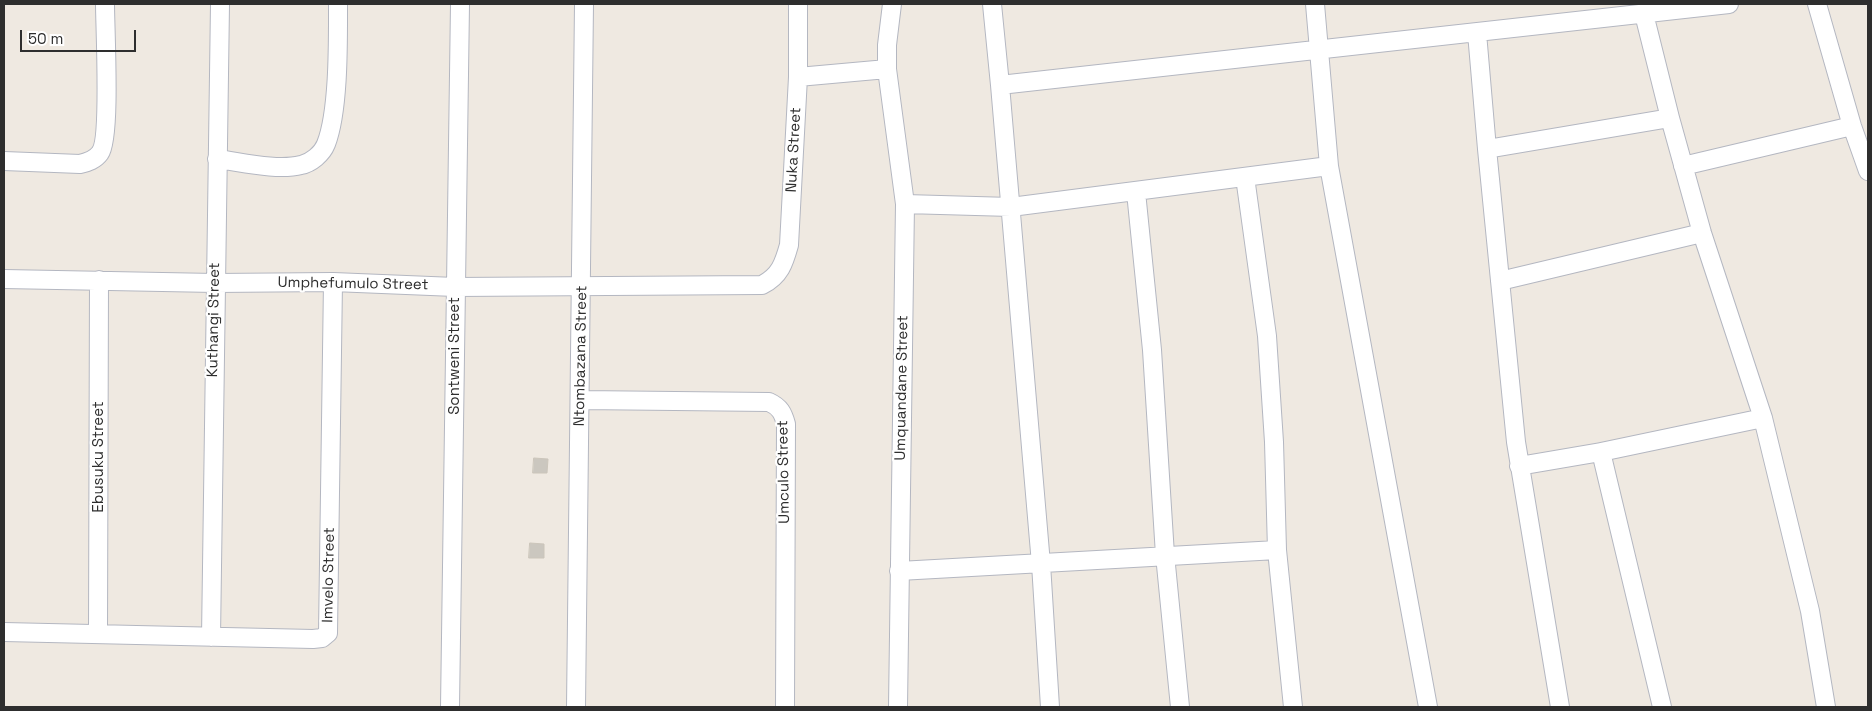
<!DOCTYPE html>
<html>
<head>
<meta charset="utf-8">
<style>
	body { margin:0 }
	#map { position:relative; width:1872px; height:711px; overflow:hidden; background:#efe9e1; font-family:"Space Grotesk",sans-serif }
	canvas { display:block }
	.frame { position:absolute; inset:0; border:5px solid #2e2e2e; pointer-events:none }
	.scale { position:absolute; left:20px; top:30px; width:116px; height:22px; box-sizing:border-box; border:2px solid #2e2e2e; border-top:0; padding-left:6px; font-size:15px; line-height:18px; white-space:nowrap; color:#2e2e2e; -webkit-text-stroke:4px #fff; paint-order:stroke }
</style>
</head>
<body>
<div id="map">
<canvas width="1872" height="711"></canvas>
<div class="frame"></div>
<div class="scale">50 m</div>
</div>
<script>
const ctx = document.querySelector('canvas').getContext('2d');
ctx.lineJoin = 'round';
function fill(path, color) {
  ctx.fillStyle = color;
  ctx.fill(path, 'evenodd');
}
function trace(path, color, width, dash) {
  ctx.strokeStyle = color;
  ctx.lineWidth = width;
  ctx.lineCap = dash ? 'butt' : 'round';
  ctx.setLineDash(dash || []);
  ctx.stroke(path);
}
function label(font, color, halo, rows, align = 'center') {
  ctx.font = font + ' "Space Grotesk",sans-serif';
  ctx.lineWidth = 4.5;
  ctx.setLineDash([]);
  ctx.textBaseline = 'middle';
  ctx.strokeStyle = halo;
  ctx.fillStyle = color;
  for (const [text, x, y, turn = 0] of rows) {
    ctx.save();
    ctx.translate(x, y);
    ctx.rotate((+turn || 0) * Math.PI / 180);
    ctx.textAlign = isNaN(turn) ? turn : align;
    if (halo) ctx.strokeText(text, 0, 0);
    ctx.fillText(text, 0, 0);
    ctx.restore();
  }
}
const building = new Path2D(`
	M534,458L548,459L547,473H533Z
	M530,543L544,544V558H529Z`);
const minor = new Path2D(`
	M992,4L1000,85
	M1315,4L1329,166L1428,707
	M1817,4L1852,126L1868,171
	M1477,33L1487,149L1670,118L1644,14
	M887,69V45L892,4
	M798,77L887,69L905,204L898,707
	M1487,149L1516,442L1560,707
	M217,159C241,162 277,171 301,165C311,163 322,154 326,144C339,111 338,41 338,4
	M4,161L80,164C88,162 95,160 100,153C111,139 105,28 105,4
	M1683,166L1852,126
	M1245,177L1267,336L1274,442L1277,550
	M1136,192L1152,350L1165,555L1180,707
	M905,204L1011,207L1329,166
	M4,279L215,283L333,282L455,287L762,285C780,276 784,263 789,245L798,77V4
	M1500,281L1702,233
	M581,400L769,402C780,407 783,413 786,424L785,707
	M1763,418L1810,611L1826,707
	M1519,466L1601,452
	M899,571L1277,550L1293,707
	M4,632L313,639L322,638L328,633L333,282
	M98,633L99,280
	M211,637L220,4
	M450,707L460,4
	M576,707L584,4
	M1050,707L1041,564L1000,85L1729,4
	M1662,707L1601,452L1763,418L1702,233L1670,118`);
const streetNames = [
	["Nuka Street",794,150,-87],
	["Umphefumulo Street",353,284,1],
	["Kuthangi Street",214,320,-89],
	["Sontweni Street",455,356,-90],
	["Ntombazana Street",581,356,-89],
	["Umquandane Street",902,388,-89],
	["Ebusuku Street",99,457,-90],
	["Umculo Street",784,472,-91],
	["Imvelo Street",329,575,-89]
];
fill(building, '#cbc7bf');
trace(building, '#cbc5ba', 1);
trace(minor, '#b4b7c1', 20);
trace(minor, '#fff', 18);
label('15px', '#2e2e2e', '#fff', streetNames);
</script>
</body>
</html>
